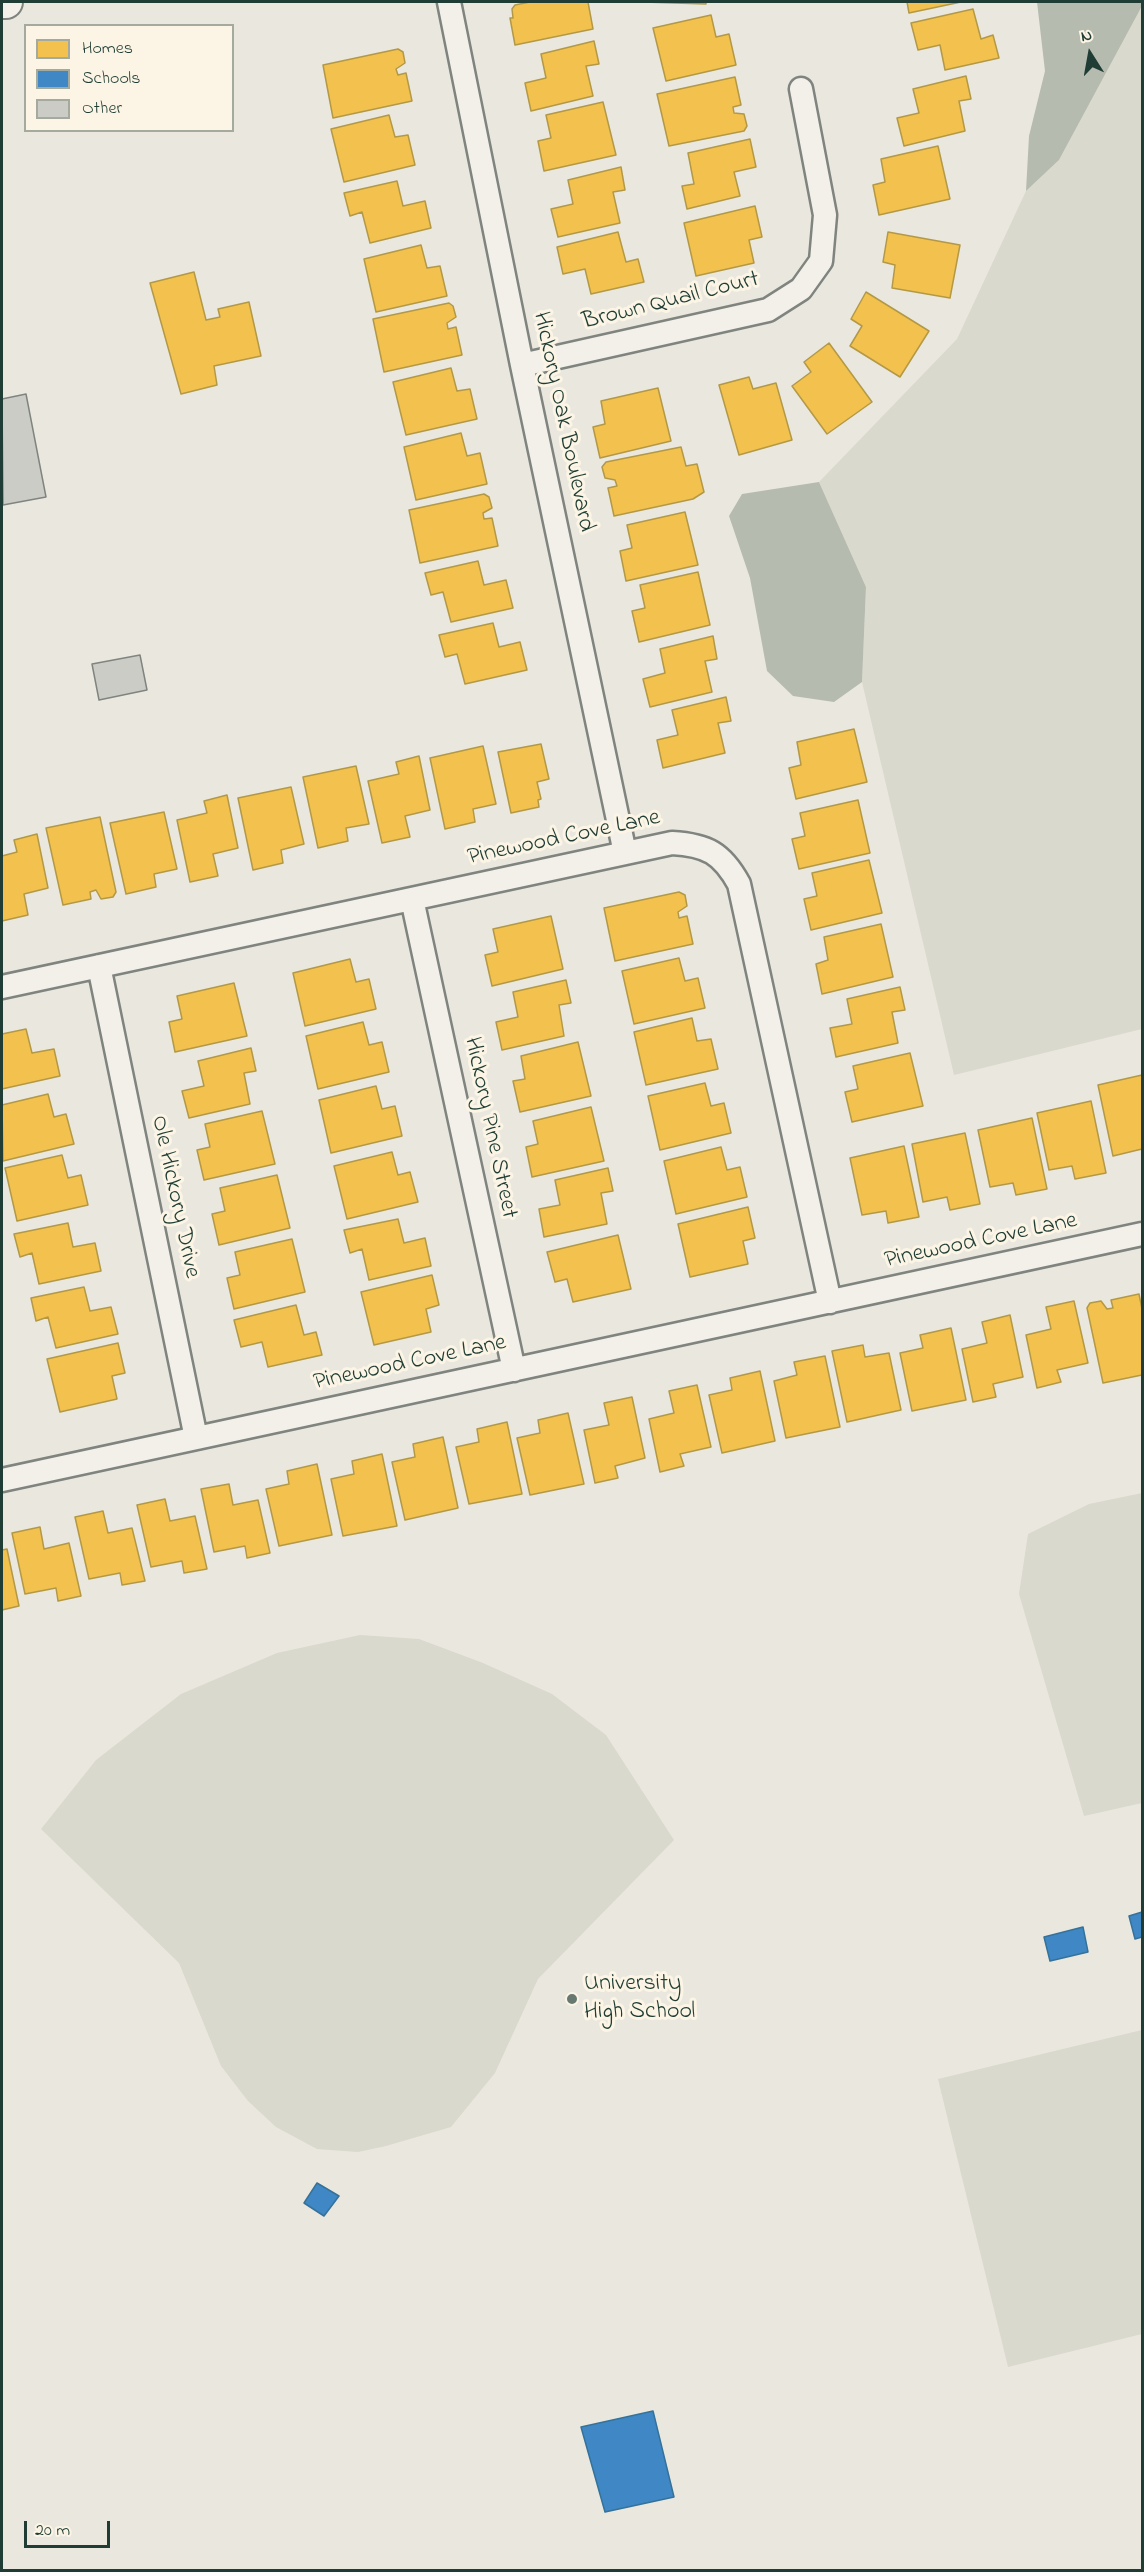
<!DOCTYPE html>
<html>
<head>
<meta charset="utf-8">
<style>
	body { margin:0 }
	#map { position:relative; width:1144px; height:2572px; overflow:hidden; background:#eae7df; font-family:"Indie Flower",sans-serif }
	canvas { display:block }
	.frame { position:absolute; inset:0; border:3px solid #1f3d34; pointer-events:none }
	.legend { position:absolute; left:24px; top:24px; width:210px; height:108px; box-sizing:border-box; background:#fcf5e5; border:2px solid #a4ab9e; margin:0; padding:8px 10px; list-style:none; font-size:18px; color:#1f3d34 }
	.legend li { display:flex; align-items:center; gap:12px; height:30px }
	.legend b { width:30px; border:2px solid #a4ab9e }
	.north { position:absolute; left:1060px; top:24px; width:60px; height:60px; -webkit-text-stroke:4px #fcf5e5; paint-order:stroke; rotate:349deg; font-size:16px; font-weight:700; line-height:24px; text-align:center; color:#1f3d34 }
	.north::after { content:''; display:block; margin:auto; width:21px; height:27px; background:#1f3d34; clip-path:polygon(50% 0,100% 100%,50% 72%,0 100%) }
	.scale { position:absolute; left:24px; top:2521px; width:86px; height:27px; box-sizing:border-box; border:3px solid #1f3d34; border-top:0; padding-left:8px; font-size:18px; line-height:21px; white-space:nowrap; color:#1f3d34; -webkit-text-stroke:4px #fcf5e5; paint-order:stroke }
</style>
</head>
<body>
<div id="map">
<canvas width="1144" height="2572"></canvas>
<div class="frame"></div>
<ul class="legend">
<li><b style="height:16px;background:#f2c14e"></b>Homes</li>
<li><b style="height:16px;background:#3f88c5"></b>Schools</li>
<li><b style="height:16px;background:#ccccc6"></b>Other</li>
</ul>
<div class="north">N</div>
<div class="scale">20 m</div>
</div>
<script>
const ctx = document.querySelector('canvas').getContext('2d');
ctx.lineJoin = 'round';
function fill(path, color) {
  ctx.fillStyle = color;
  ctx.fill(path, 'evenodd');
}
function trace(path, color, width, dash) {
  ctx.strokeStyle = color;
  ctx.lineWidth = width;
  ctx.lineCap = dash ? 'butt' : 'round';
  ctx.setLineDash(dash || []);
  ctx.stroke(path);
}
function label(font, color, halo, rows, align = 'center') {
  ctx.font = font + ' "Indie Flower",sans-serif';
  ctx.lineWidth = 6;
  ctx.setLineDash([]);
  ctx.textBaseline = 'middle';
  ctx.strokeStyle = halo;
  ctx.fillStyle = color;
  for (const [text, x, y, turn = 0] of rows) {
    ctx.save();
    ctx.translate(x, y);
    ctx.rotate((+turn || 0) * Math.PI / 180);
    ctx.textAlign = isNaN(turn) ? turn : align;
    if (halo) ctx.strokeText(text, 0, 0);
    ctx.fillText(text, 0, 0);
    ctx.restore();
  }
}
const green = new Path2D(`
	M1142,6V1029L954,1075L862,682L866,587L819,482L957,339L1026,191L1059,160Z
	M1142,1493V1803L1084,1816L1019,1594L1028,1534L1089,1504Z
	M360,1635L419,1639L483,1663L552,1694L606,1735L674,1840L538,1979L495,2073L451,2127L386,2146L358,2152L317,2149L276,2127L248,2101L221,2066L179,1963L41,1829L96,1760L181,1694L277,1653Z
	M1142,2030V2334L1008,2367L938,2079Z`);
const water = new Path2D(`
	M1037,2H1142V6L1059,160L1026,191L1029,136L1045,71Z
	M819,482L866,587L862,682L834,702L793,696L767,671L750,578L729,516L742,494Z`);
const homes = new Path2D(`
	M530,2H588L593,29L515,45L510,18H513L512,9L515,5Z
	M643,2H706V4Z
	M907,2H961L909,13Z
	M973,9L981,39L993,35L999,58L945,70L940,45L918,50L911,23Z
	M711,15L716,37L729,34L736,65L666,81L653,28Z
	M594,41L599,64L586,66L593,96L531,111L525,83L546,78L541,54Z
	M398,49L403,52L405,63L396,69L398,75L406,73L412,101L333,118L323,65Z
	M966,76L971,99L959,101L965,131L904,146L897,118L919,113L913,89Z
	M735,77L741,105L733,107L734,113L744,114L747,126L744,131L669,146L657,94Z
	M603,102L616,155L544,171L538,141L551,138L546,115Z
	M389,115L395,137L408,135L415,165L344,182L331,129Z
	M750,139L756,167L734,172L740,196L687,209L682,186L694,184L688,153Z
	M938,146L950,199L879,215L873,185L885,182L881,159Z
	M621,167L625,190L613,192L620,223L558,237L551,209L573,204L568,180Z
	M397,181L403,206L425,201L431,228L370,243L362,212L350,216L344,193Z
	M755,206L762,237L749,240L754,263L696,276L684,223Z
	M618,232L626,262L638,259L644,282L591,294L585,269L563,274L557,247Z
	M888,232L960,245L950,298L892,288L895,265L883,262Z
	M421,245L427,268L440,266L447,296L376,312L364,259Z
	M194,272L206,320L220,317L218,309L249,302L261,356L214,366L217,385L181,394L150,283Z
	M866,292L929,331L900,377L850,346L862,326L851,319Z
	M449,303L453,306L456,317L447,323L448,329L456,327L462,355L384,372L373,319Z
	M829,343L872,402L827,434L792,386L811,372L804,362Z
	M451,368L457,391L470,389L477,419L406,435L393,382Z
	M749,377L753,389L776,383L792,440L739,455L719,385Z
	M658,388L671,441L600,458L593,427L605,424L601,401Z
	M461,433L467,456L480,453L487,484L416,500L404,447Z
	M681,447L686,466L697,464L704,492L693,499L614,516L608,488L617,486L615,480L605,478L602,467L606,462Z
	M484,494L489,497L492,508L483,513L484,519L492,518L498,546L420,563L409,510Z
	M685,512L698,565L626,581L620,551L632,548L627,525Z
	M478,561L484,585L506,580L513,608L451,622L443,592L431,595L425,573Z
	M698,572L710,625L639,642L632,611L645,608L640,585Z
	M493,623L499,647L520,642L527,670L465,684L457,654L445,657L439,635Z
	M713,636L717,659L705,661L712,692L650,707L643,679L665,673L660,649Z
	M726,697L731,721L718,723L725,753L663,768L657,740L678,735L672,710Z
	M854,729L867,782L796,799L789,768L801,765L797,742Z
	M541,744L549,779L537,782L541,799L538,800L539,807L511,813L498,752Z
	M483,746L496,804L473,809L475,822L445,829L430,758Z
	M419,756L430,810L405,816L410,837L382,843L368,781L399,774L396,762Z
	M356,766L369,824L346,828L348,841L318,848L303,777Z
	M291,787L304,844L281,850L283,863L253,870L238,798Z
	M227,795L238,848L213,854L218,876L190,882L177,820L207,813L204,801Z
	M858,800L870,853L799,869L792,839L805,836L800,813Z
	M164,812L177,869L154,874L156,887L126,894L110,823Z
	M100,817L116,892L113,897L101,899L96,890L90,892L91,899L63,905L46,828Z
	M37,834L48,888L24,894L28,915L2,921V856L17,852L14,840Z
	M869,860L882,913L811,930L804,899L817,896L812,873Z
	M679,892L685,895L687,906L678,912L679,918L687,916L693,944L615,961L604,908Z
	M551,916L563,969L492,986L485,955L498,952L493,929Z
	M881,924L893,977L822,994L816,964L828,960L824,937Z
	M679,958L685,981L698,978L705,1008L634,1024L622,971Z
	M350,959L356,982L369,979L376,1009L305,1026L293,973Z
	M566,980L571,1003L559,1005L564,1036L502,1050L496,1022L518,1017L513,992Z
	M234,983L247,1036L175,1052L169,1022L182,1019L177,996Z
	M900,987L905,1010L892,1012L898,1043L836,1057L830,1028L852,1024L847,999Z
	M692,1018L697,1041L711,1039L718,1069L646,1085L634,1032Z
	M363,1022L369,1045L382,1042L389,1072L318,1089L306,1036Z
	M26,1029L32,1053L54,1049L60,1076L2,1089V1034Z
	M578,1042L591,1096L520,1112L513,1081L525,1079L521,1056Z
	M251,1048L256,1071L244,1073L250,1104L189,1118L182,1091L204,1086L198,1061Z
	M910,1053L923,1106L852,1122L845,1092L858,1089L853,1066Z
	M1142,1075V1149L1113,1156L1098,1085Z
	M705,1083L711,1106L724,1103L731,1133L660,1150L648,1096Z
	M376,1086L382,1109L395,1106L402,1136L331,1153L319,1100Z
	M48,1094L54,1117L66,1114L74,1144L3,1161L2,1105Z
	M1091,1101L1106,1173L1075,1179L1072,1166L1049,1170L1037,1113Z
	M591,1107L604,1161L532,1177L526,1147L538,1144L533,1121Z
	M262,1111L275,1164L204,1180L197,1150L210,1147L205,1124Z
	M1032,1118L1047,1189L1016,1195L1013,1183L990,1187L978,1130Z
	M965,1133L980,1204L950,1210L947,1197L923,1202L912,1144Z
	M904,1146L919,1217L888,1223L886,1211L862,1215L850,1158Z
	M721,1147L727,1170L740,1167L747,1197L676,1214L664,1161Z
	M392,1152L398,1175L410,1172L418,1202L347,1219L334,1166Z
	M62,1155L68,1178L81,1175L88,1205L17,1221L5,1168Z
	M608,1168L613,1191L601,1193L607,1224L544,1237L539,1209L560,1205L555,1180Z
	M277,1175L290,1228L219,1245L212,1214L225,1211L220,1188Z
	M748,1207L755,1238L743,1241L748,1264L690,1277L678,1224Z
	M398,1219L404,1243L425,1238L431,1266L369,1280L362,1249L350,1253L344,1230Z
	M68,1223L73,1247L95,1243L101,1271L39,1284L32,1253L20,1257L14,1234Z
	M618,1235L631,1289L573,1302L567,1279L555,1282L547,1252Z
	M292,1239L305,1292L234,1309L227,1278L240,1275L235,1252Z
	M432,1275L439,1305L426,1309L431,1332L374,1345L361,1292Z
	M84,1287L90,1311L111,1307L118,1334L56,1348L48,1317L36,1321L31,1298Z
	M1139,1294L1142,1309V1375L1103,1383L1087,1308L1090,1303L1101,1301L1107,1309L1113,1308L1111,1300Z
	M1074,1301L1088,1363L1057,1370L1061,1382L1037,1388L1026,1335L1051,1329L1046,1307Z
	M296,1305L304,1335L316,1332L322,1355L268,1367L262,1342L241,1347L234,1320Z
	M1010,1315L1023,1377L993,1384L996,1397L973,1402L962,1349L987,1343L982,1322Z
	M951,1328L966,1400L912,1411L900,1353L923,1348L920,1335Z
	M118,1343L125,1373L112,1376L117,1399L60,1412L47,1359Z
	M863,1345L865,1357L889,1353L901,1410L847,1422L832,1351Z
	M825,1356L840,1427L786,1438L774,1381L797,1375L794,1362Z
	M760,1371L775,1441L722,1453L709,1395L732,1390L730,1378Z
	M697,1385L711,1447L680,1454L684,1466L660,1472L649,1419L674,1413L669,1391Z
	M632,1397L645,1458L615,1466L618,1478L595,1483L584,1430L609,1425L604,1403Z
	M568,1413L584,1484L530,1495L517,1438L540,1433L538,1420Z
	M507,1422L522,1494L469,1504L456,1447L479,1442L477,1429Z
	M443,1437L458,1508L405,1520L392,1462L415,1457L413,1444Z
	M382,1454L397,1526L343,1536L331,1479L354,1474L352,1461Z
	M317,1464L332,1535L279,1546L266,1489L289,1484L287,1471Z
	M229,1484L233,1505L258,1500L270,1553L247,1558L245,1546L214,1552L201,1489Z
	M165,1499L170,1521L195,1516L207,1569L184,1573L182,1561L151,1567L137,1505Z
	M103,1511L108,1533L132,1528L145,1581L122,1585L120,1573L89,1579L75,1517Z
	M40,1527L44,1549L69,1543L81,1596L58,1601L56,1588L25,1594L12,1533Z
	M7,1549L19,1606L2,1610V1550Z`);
const schools = new Path2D(`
	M1142,1912V1937L1135,1939L1129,1916Z
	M1083,1927L1088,1952L1050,1961L1044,1937Z
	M317,2183L339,2196L324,2216L304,2203Z
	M653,2411L674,2497L605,2512L581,2427Z`);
const building = new Path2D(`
	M26,394L46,497L3,505L2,399Z
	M140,655L147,690L99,700L92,664Z`);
const street = new Path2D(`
	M449,2L522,365L625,853
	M522,365L768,310L801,289L821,261L825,215L801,89
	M412,899L514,1370
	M99,966L196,1438
	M2,987L672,843C707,845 722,853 739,884L830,1302
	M2,1480L1142,1234`);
const secondary = new Path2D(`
	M2,2H6`);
const markers = [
	[572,1999,6,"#667870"]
];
const streetNames = [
	["Brown Quail Court",671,302,-14],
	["Hickory Oak Boulevard",562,422,78],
	["Pinewood Cove Lane",564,839,-12],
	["Hickory Pine Street",489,1128,78],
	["Ole Hickory Drive",174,1197,78],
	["Pinewood Cove Lane",981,1242,-12],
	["Pinewood Cove Lane",410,1364,-12]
];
const poiNames = [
	["University",584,1985],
	["High School",584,2013]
];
fill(green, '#dad9cd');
fill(water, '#b6bbaf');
fill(homes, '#f2c14e');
trace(homes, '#b39946', 1.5);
fill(schools, '#3f88c5');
trace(schools, '#35729a', 1.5);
fill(building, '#ccccc6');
trace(building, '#80847f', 1.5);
trace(street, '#80847f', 27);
trace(secondary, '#80847f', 36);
trace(street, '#f3f0ea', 22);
trace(secondary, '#f3f0ea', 32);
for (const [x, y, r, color] of markers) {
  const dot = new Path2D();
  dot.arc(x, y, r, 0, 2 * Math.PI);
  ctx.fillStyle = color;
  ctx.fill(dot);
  trace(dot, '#fcf5e5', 2);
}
label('24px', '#1f3d34', '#fcf5e5', streetNames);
label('24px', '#1f3d34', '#fcf5e5', poiNames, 'left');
</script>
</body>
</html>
